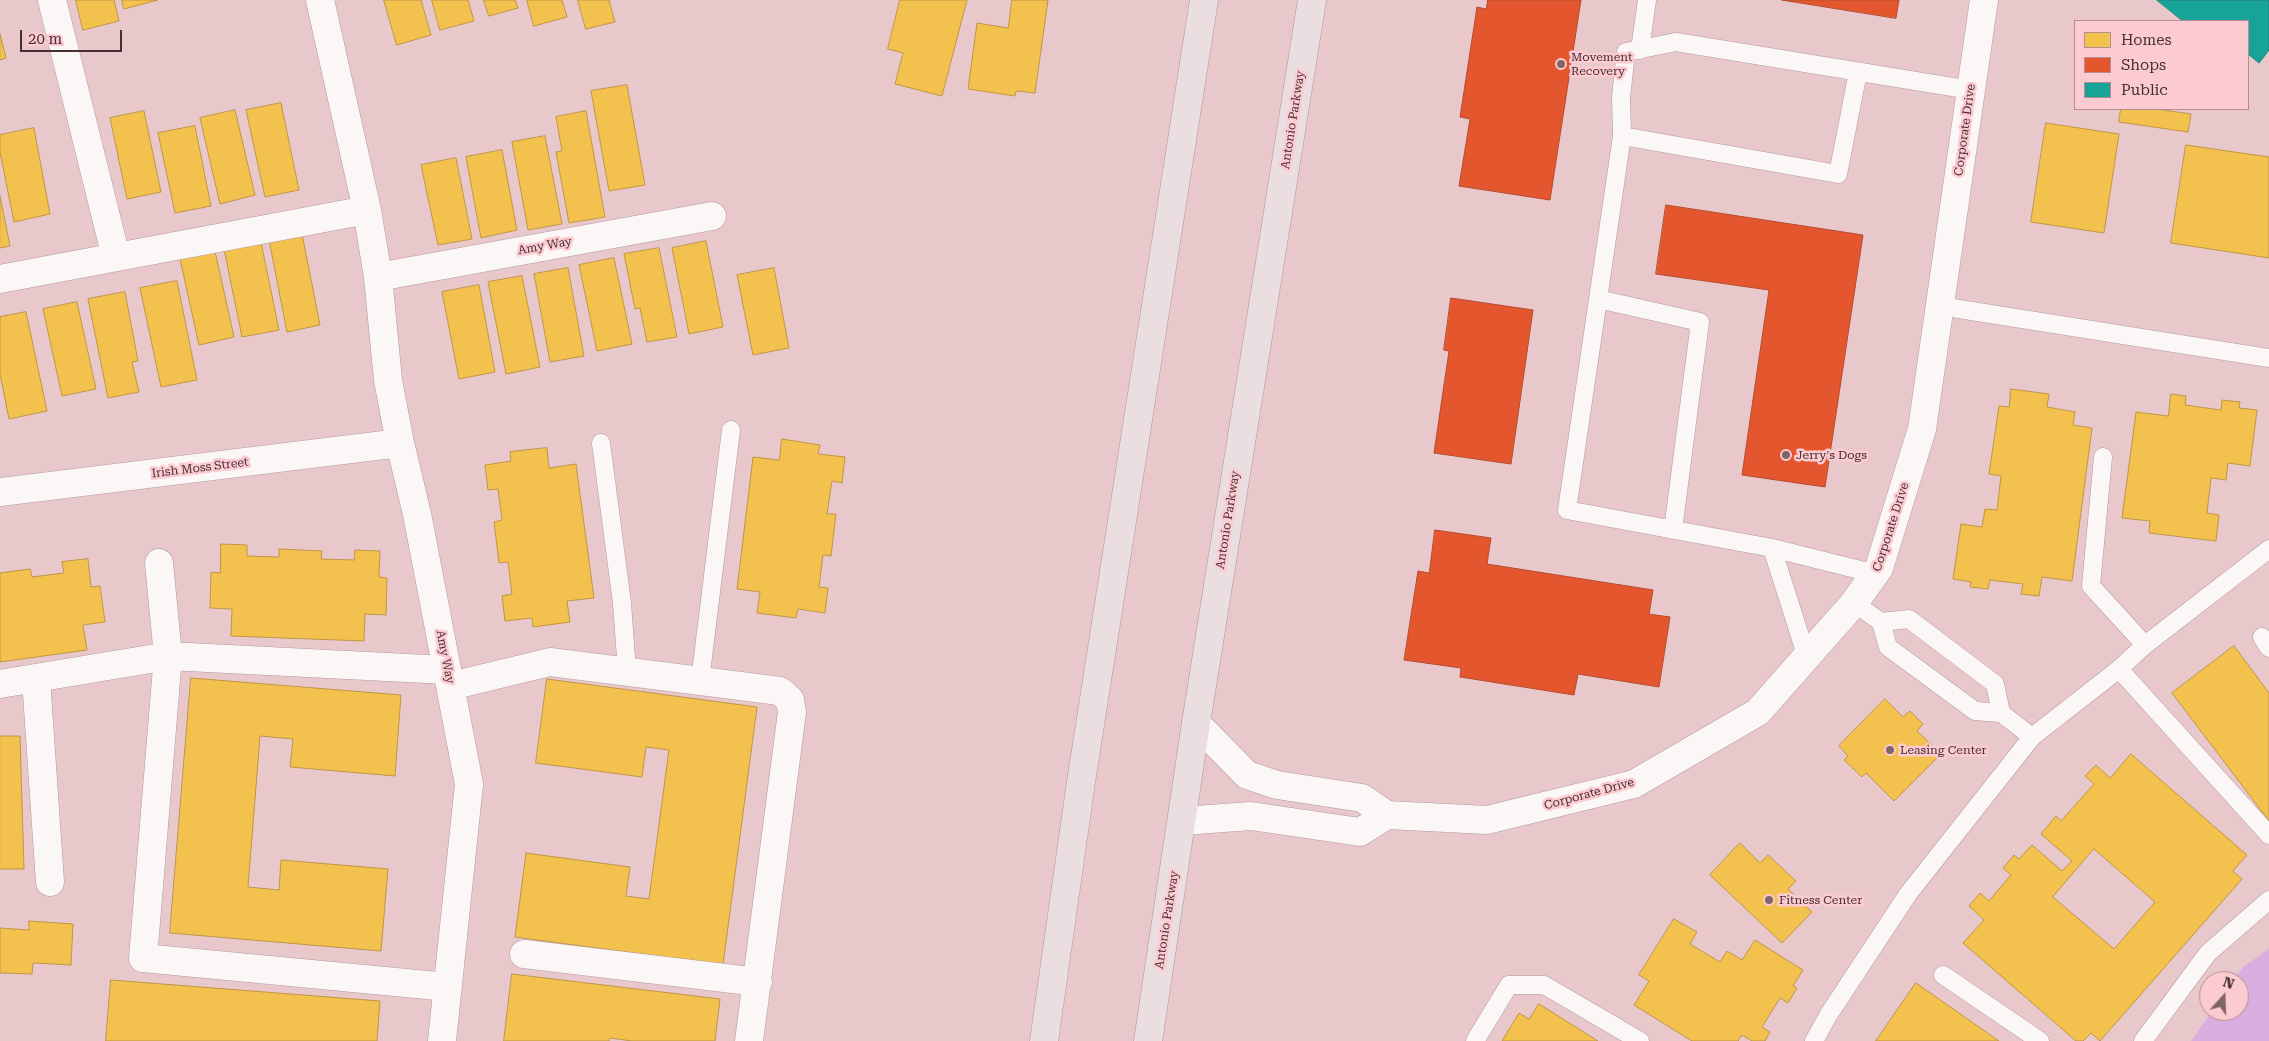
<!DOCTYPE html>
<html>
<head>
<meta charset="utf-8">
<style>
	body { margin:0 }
	#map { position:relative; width:2269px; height:1041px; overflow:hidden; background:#e9c8cc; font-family:"Roboto Serif",serif }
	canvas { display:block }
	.legend { position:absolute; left:2074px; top:20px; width:175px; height:90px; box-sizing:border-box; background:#fccbd1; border:1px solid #b48d92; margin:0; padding:6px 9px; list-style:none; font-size:15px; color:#472f33 }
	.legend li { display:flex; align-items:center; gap:10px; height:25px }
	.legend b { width:25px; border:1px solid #b48d92 }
	.north { position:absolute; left:2199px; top:971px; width:50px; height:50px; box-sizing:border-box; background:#fccbd1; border:1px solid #b48d92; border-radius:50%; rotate:20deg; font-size:14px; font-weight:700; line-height:20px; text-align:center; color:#472f33 }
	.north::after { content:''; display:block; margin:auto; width:18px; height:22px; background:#806569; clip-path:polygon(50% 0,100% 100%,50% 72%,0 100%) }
	.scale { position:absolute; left:20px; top:30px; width:102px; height:22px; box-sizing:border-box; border:2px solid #472f33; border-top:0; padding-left:6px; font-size:15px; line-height:18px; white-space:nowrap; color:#472f33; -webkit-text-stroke:4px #fccbd1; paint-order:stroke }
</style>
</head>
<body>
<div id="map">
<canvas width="2269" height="1041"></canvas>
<ul class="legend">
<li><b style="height:14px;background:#f2c14e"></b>Homes</li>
<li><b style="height:14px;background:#e4572e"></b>Shops</li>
<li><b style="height:14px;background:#17a398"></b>Public</li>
</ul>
<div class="north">N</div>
<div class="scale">20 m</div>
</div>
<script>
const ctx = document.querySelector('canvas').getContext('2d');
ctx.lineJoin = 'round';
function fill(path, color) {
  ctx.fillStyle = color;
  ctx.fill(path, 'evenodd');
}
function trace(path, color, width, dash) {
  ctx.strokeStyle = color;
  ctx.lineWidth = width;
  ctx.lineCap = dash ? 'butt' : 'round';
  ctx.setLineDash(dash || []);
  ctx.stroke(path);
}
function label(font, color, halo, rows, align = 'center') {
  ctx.font = font + ' "Roboto Serif",serif';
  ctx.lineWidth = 5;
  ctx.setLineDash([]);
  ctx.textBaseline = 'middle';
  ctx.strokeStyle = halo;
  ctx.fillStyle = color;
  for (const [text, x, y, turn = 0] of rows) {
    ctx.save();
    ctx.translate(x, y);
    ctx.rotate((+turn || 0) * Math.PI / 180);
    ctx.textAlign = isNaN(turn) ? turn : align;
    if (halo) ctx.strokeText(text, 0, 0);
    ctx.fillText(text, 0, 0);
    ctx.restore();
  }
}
const green = new Path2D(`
	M2269,949V1041H2191L2212,1011H2239V981H2233L2243,967Z`);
const homes = new Path2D(`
	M76,0H114L119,21L83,30Z
	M122,0H158L124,9Z
	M384,0H421L431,35L397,45Z
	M432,0H468L474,21L440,30Z
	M484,0H515L518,8L489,16Z
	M527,0H562L567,17L534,26Z
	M578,0H609L615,22L586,29Z
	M900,0H967L942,96L895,84L903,53L888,49Z
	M1012,0H1048L1035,93L1016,91L1015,96L968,89L977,23L1008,28Z
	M0,34L6,58L0,60Z
	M627,85L645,185L609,191L591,91Z
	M281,103L299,190L265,197L246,110Z
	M2121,109H2157L2191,114L2188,132L2119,122Z
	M235,110L255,195L220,204L200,118Z
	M144,111L161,192L127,199L110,118Z
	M586,111L605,217L569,223L556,152L562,151L556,117Z
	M2046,123L2119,134L2104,233L2031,222Z
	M195,126L211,206L175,213L158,133Z
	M34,128L50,214L14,222L0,152V135Z
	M545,136L562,224L528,230L512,142Z
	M2186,145L2269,157V258L2171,243Z
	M502,150L517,230L481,238L466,157Z
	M456,158L472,239L438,245L421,165Z
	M0,196L10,246L0,248Z
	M302,234L320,325L287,332L269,240Z
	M706,241L723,327L689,334L672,248Z
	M261,242L279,330L242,337L224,249Z
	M659,248L677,337L647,342L640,308L635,309L624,254Z
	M215,251L234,337L199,345L180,259Z
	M614,258L632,344L597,351L579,265Z
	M568,268L584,356L550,362L534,274Z
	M774,268L789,348L753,355L737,275Z
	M522,276L540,367L506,374L488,282Z
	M177,281L197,380L161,387L140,288Z
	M479,285L495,372L459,379L442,292Z
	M125,292L138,361L132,362L139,392L108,398L88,299Z
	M77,302L96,389L62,396L43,309Z
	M26,312L47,411L9,419L0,374V317Z
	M2011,389L2049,394L2047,407L2075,412L2073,425L2092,428L2072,581L2042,577L2039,596L2021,594L2023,584L1990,580L1988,589L1970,587L1971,582L1953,579L1961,524L1982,527L1985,509L1997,510L2001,476L1989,474L1999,406L2009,407Z
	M2171,394L2186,396L2185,405L2221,410L2222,400L2240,402L2239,408L2257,410L2250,466L2228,463L2226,480L2211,478L2207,513L2219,515L2216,541L2149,533L2150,521L2122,518L2136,412L2168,416Z
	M782,439L820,445L818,454L845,457L842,483L832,481L827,514H836L831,556L823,555L819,587L828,588L825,613L798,609L796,618L757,613L760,592L737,589L753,457L779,460Z
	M547,448L549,468L576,464L594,598L567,601L570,622L533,627L532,618L505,621L502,596L512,594L508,562L499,563L494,522L502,520L498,489L488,490L485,465L511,461L510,452Z
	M221,544L247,545V556L279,557V549L322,551L321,559L354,560L355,550L380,551L379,577L387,578L386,615L365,614L364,641L231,636L232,609L210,608L211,572L220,573Z
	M88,559L91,587L100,586L105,622L83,625L87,650L0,662V573L30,569L32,577L64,573L62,562Z
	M2234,646L2269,693V821L2172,693Z
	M191,678L401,695L395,776L290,767L293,739L260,736L248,887L279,890L281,860L388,869L381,951L170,933Z
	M547,679L757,707L723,965L515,937L526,853L630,867L626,896L649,899L669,750L646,747L642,777L536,763Z
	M1885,699L1903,717L1910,711L1923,724L1917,731L1941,754L1894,801L1866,773L1862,777L1844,760L1848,756L1839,746Z
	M0,736H20L24,869H0Z
	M2131,754L2247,855L2233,871L2242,879L2100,1041L2091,1033L2083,1041H2076L1963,943L1984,920L1969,906L1980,893L1989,901L2011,875L2003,868L2014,855L2019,859L2032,845L2062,871L2072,861L2041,834L2056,816L2061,821L2094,784L2085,776L2096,765L2110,778ZM2094,849L2155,902L2114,949L2053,897Z
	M1740,843L1760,863L1768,855L1796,881L1788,889L1812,912L1782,943L1710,875Z
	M1674,919L1697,932L1690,944L1720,962L1727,951L1742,960L1755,940L1803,970L1793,986L1797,988L1788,1003L1780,998L1762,1027L1770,1032L1765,1041H1752L1742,1035L1738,1041H1692L1634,1005L1649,981L1639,975Z
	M29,921L73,924L71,965L33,963L32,974L0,973V928L29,930Z
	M512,974L720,999L715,1041H632L610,1038L609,1041H504Z
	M111,980L380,1001L377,1041H106Z
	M1916,983L1999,1041H1876Z
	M1539,1004L1598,1041H1502L1519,1013L1529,1019Z`);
const shops = new Path2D(`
	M1488,0H1581L1550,200L1459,186L1470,119L1460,117L1477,7L1486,9Z
	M1782,0H1899L1896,18Z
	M1666,205L1863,235L1825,487L1742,475L1769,290L1656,274Z
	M1451,298L1533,310L1511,464L1434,453L1449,351L1444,350Z
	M1435,530L1491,538L1487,564L1653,590L1649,614L1670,617L1659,687L1578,674L1574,695L1460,677L1461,668L1404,660L1418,571L1429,573Z`);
const public = new Path2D(`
	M2157,0H2269V50L2259,63L2248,54V21H2183Z`);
const lane = new Path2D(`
	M1640,50L1647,0
	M1858,72L1838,174L1622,136L1621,97L1626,52L1676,42L1971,90
	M1622,136L1567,510L1772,548L1876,574
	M1598,299L1700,322L1673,530
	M1940,306L2269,358
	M601,443L622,603L627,672
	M2103,457L2091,586L2145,645
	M1772,548L1807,658
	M1854,603L1881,622L1909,619L1995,684L2001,713
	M1881,622L1888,647L1975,711L2001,713L2032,737
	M2262,637L2269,648
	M2119,669L2269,835
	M700,681L731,430
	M1943,975L2040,1041
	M1475,1041L1509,985H1544L1640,1041
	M1814,1041L1829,1014L1908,894L2032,737L2119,669L2145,645L2269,549
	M2143,1041L2208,953L2269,900`);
const street = new Path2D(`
	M52,0L116,257
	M320,0L367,210L378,277L388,380L400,443L417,514L469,784L442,1041
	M378,277L712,216
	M0,279L367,210
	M0,492L400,443
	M159,563L168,656L143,958L448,987
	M36,679L50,882
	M0,684L168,656L447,670
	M451,686L550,662L780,691L790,700L792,712L749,1041
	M524,954L758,982`);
const secondary = new Path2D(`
	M1196,723L1247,775L1277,785L1362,798L1387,815L1487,820L1634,784L1758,712L1854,603L1879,568L1922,429L1984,0
	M1182,821L1251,816L1360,832L1387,815`);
const primary = new Path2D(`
	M1044,1041L1081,782L1204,0
	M1148,1041L1196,723L1312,0`);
const markers = [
	[1561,64,5,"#806569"],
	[1786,455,5,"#806569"],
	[1890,750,5,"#806569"],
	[1769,900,5,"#806569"]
];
const poiNames = [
	["Movement",1571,57],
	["Recovery",1571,71],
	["Jerry's Dogs",1796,455],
	["Leasing Center",1900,750],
	["Fitness Center",1779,900]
];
const streetNames = [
	["Antonio Parkway",1293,120,-81],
	["Corporate Drive",1965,130,-82],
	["Amy Way",545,246,-10],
	["Irish Moss Street",200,468,-7],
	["Antonio Parkway",1228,520,-81],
	["Corporate Drive",1891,527,-72],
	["Amy Way",445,657,79],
	["Corporate Drive",1589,794,-15],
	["Antonio Parkway",1167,920,-81]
];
fill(green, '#d8afdf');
fill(homes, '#f2c14e');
trace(homes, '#bf9546', 1);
fill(shops, '#e4572e');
trace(shops, '#b54b30', 1);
fill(public, '#17a398');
trace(public, '#25807a', 1);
trace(lane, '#b3999d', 19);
trace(street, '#b3999d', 29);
trace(secondary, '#b3999d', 29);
trace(primary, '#b19498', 29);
trace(lane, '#fcf7f7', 18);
trace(street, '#fcf7f7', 28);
trace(secondary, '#fcf7f7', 28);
trace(primary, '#eadee0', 28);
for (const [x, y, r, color] of markers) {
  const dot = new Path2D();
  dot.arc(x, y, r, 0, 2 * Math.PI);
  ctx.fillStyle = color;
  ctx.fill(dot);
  trace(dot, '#fccbd1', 2);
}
label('12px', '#472f33', '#fccbd1', poiNames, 'left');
label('12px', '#472f33', '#fccbd1', streetNames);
</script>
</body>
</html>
